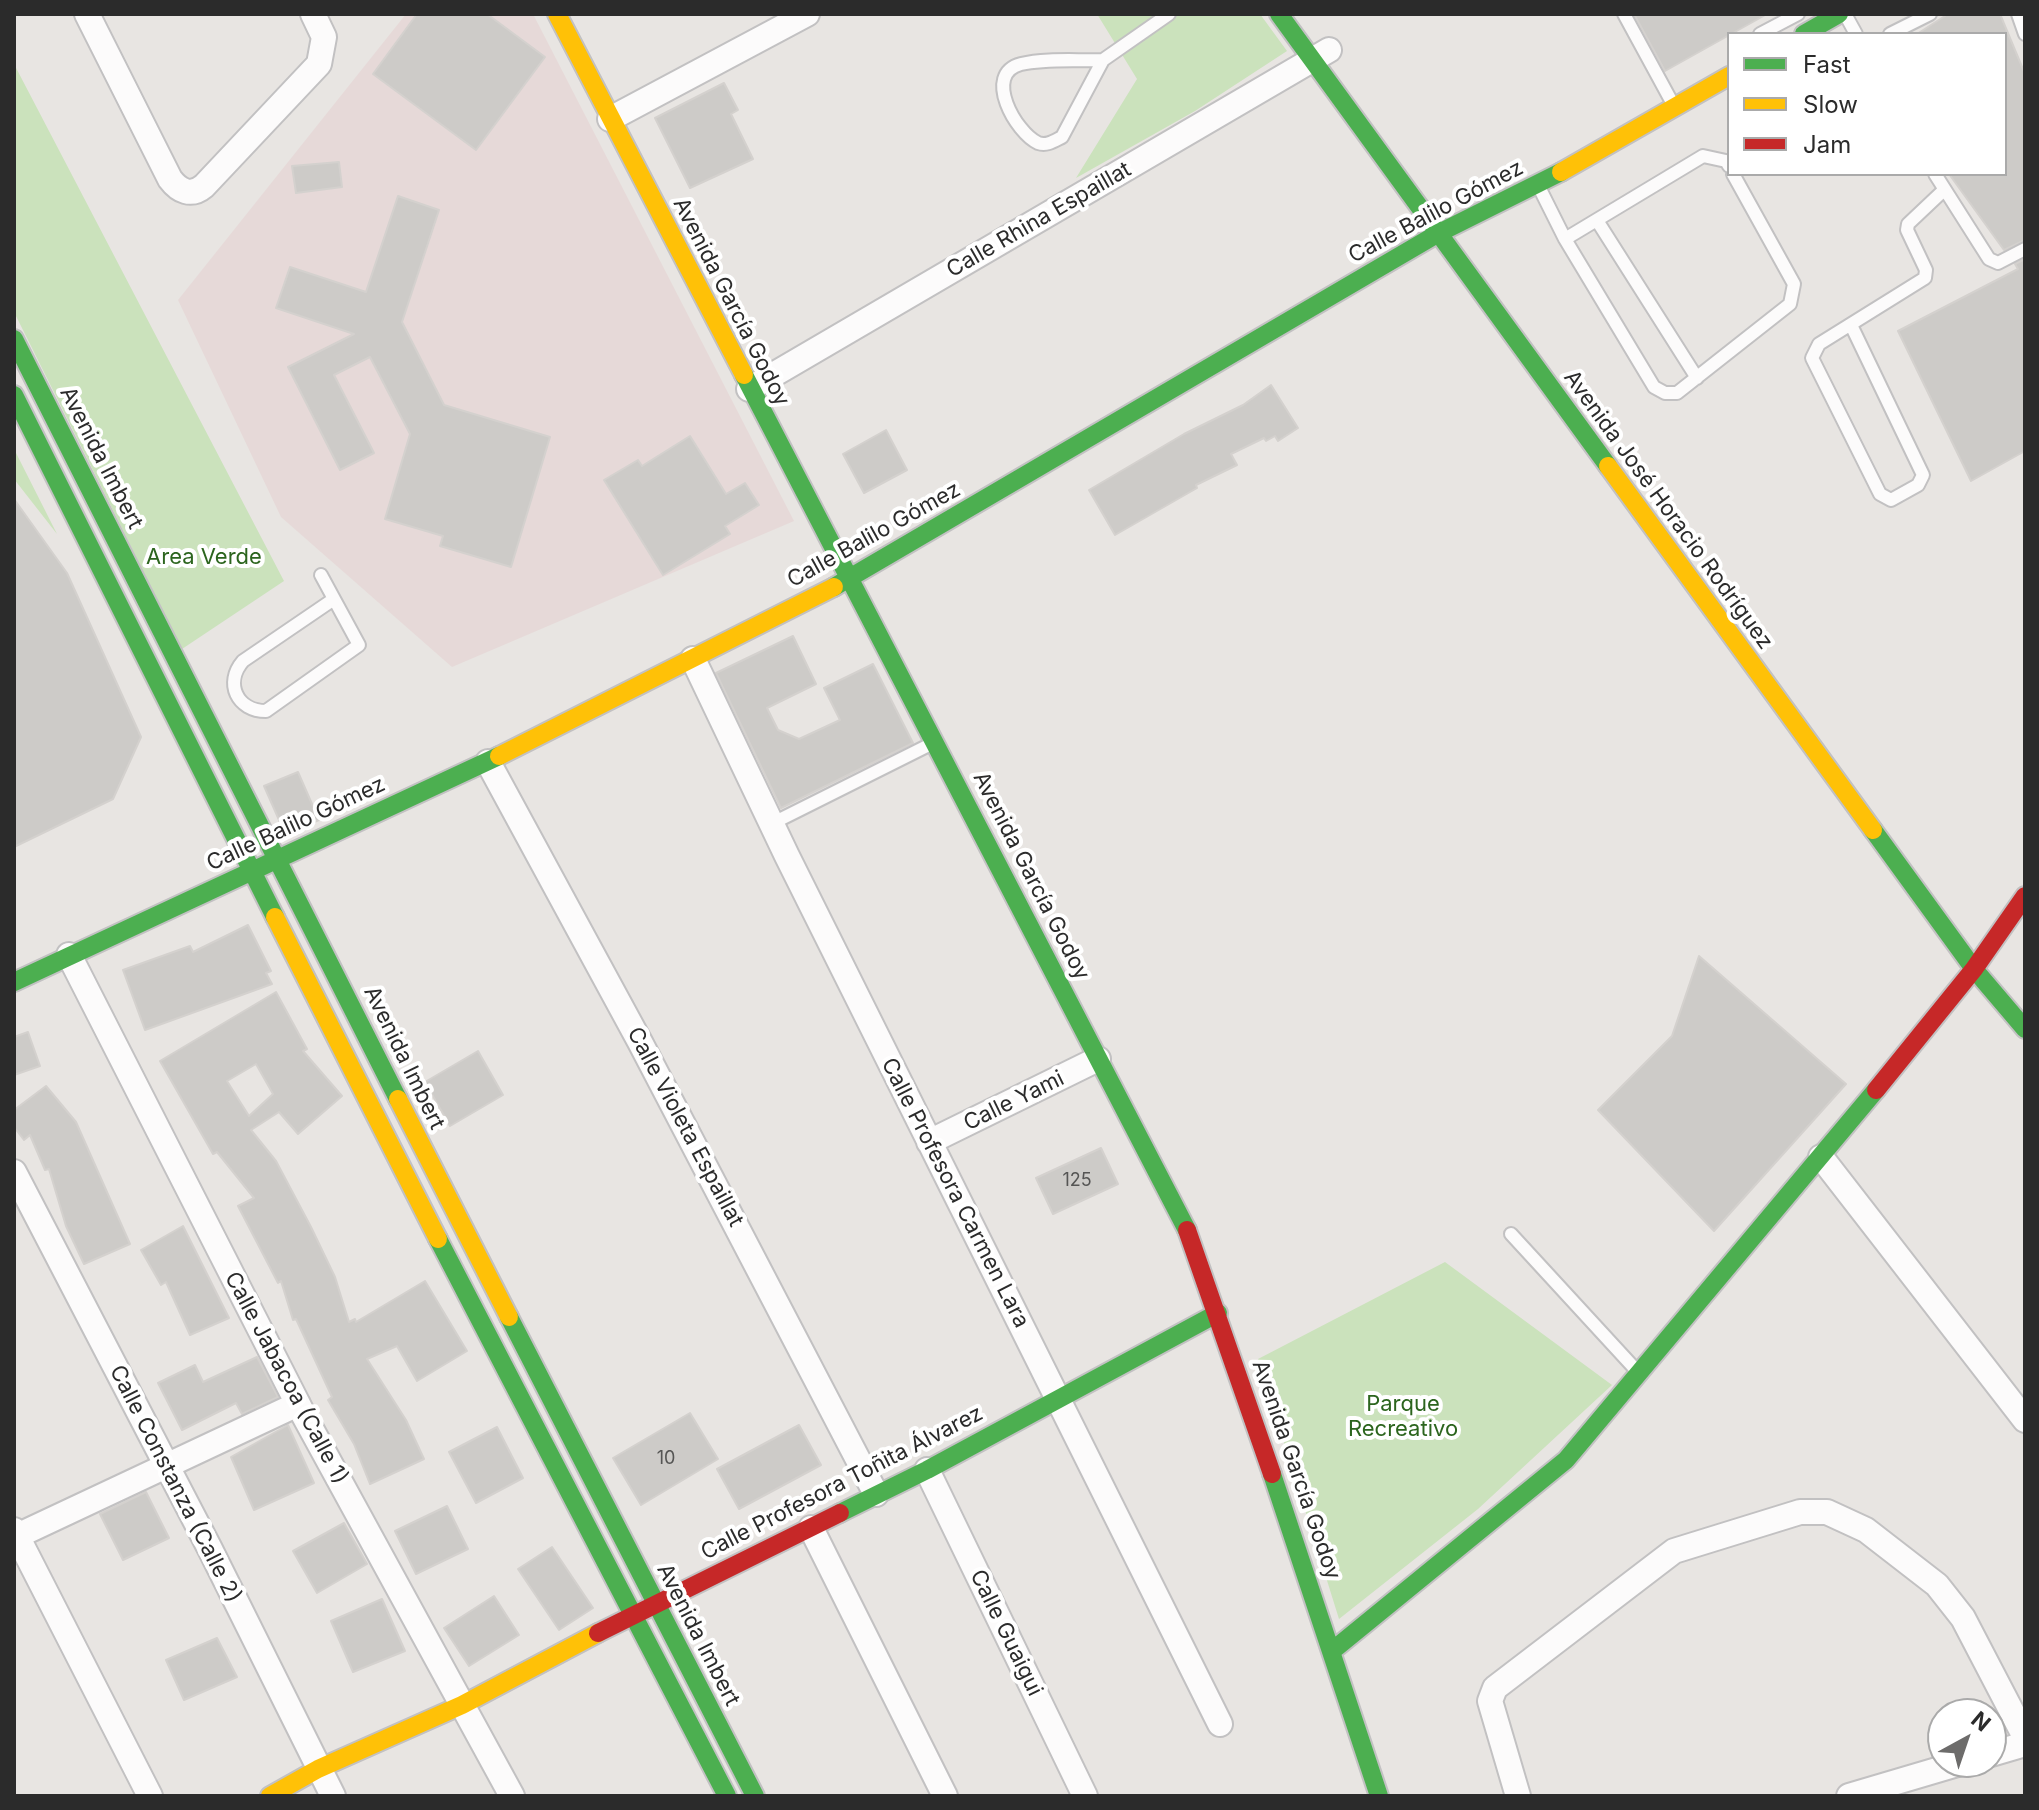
<!DOCTYPE html>
<html>
<head>
<meta charset="utf-8">
<style>
	body { margin:0 }
	#map { position:relative; width:2039px; height:1810px; overflow:hidden; background:#e8e5e2; font-family:Inter,sans-serif }
	canvas { display:block }
	.frame { position:absolute; inset:0; border:16px solid #2b2b2b; pointer-events:none }
	.legend { position:absolute; left:1727px; top:32px; width:280px; height:144px; box-sizing:border-box; background:#fff; border:2px solid #aaa; margin:0; padding:10px 14px; list-style:none; font-size:24px; color:#2b2b2b }
	.legend li { display:flex; align-items:center; gap:16px; height:40px }
	.legend b { width:40px; border:2px solid #aaa }
	.north { position:absolute; left:1927px; top:1698px; width:80px; height:80px; box-sizing:border-box; background:#fff; border:2px solid #aaa; border-radius:50%; rotate:40deg; font-size:22px; font-weight:700; line-height:32px; text-align:center; color:#2b2b2b }
	.north::after { content:''; display:block; margin:auto; width:28px; height:36px; background:#6d6c6b; clip-path:polygon(50% 0,100% 100%,50% 72%,0 100%) }
</style>
</head>
<body>
<div id="map">
<canvas width="2039" height="1810"></canvas>
<div class="frame"></div>
<ul class="legend">
<li><b style="height:10px;background:#4caf50"></b>Fast</li>
<li><b style="height:10px;background:#ffc107"></b>Slow</li>
<li><b style="height:10px;background:#c62828"></b>Jam</li>
</ul>
<div class="north">N</div>
</div>
<script>
const ctx = document.querySelector('canvas').getContext('2d');
ctx.lineJoin = 'round';
function fill(path, color) {
  ctx.fillStyle = color;
  ctx.fill(path, 'evenodd');
}
function trace(path, color, width, dash) {
  ctx.strokeStyle = color;
  ctx.lineWidth = width;
  ctx.lineCap = dash ? 'butt' : 'round';
  ctx.setLineDash(dash || []);
  ctx.stroke(path);
}
function label(font, color, halo, rows, align = 'center') {
  ctx.font = font + ' Inter,sans-serif';
  ctx.lineWidth = 8;
  ctx.setLineDash([]);
  ctx.textBaseline = 'middle';
  ctx.strokeStyle = halo;
  ctx.fillStyle = color;
  for (const [text, x, y, turn = 0] of rows) {
    ctx.save();
    ctx.translate(x, y);
    ctx.rotate((+turn || 0) * Math.PI / 180);
    ctx.textAlign = isNaN(turn) ? turn : align;
    if (halo) ctx.strokeText(text, 0, 0);
    ctx.fillText(text, 0, 0);
    ctx.restore();
  }
}
const medical = new Path2D(`
	M406,14H533L794,521L452,667L281,517L178,300Z`);
const green = new Path2D(`
	M1097,14H1260L1287,51L1195,111L1076,178L1137,79Z
	M14,64L284,581L182,649L14,312Z
	M14,449L55,530L57,534L14,479Z
	M1445,1262L1612,1385L1478,1509L1339,1619L1258,1359Z`);
const building = new Path2D(`
	M417,14H487L545,57L476,150L373,74Z
	M1634,14H1767L1665,71Z
	M1948,14H2000L2025,74V240L2004,250L1949,174H2005V34H1917Z
	M724,83L738,110L731,114L753,159L690,188L655,118Z
	M339,162L342,187L296,193L292,166Z
	M398,196L439,210L402,322L444,405L550,437L511,567L440,546L443,536L385,519L410,434L370,357L334,375L374,453L340,470L288,367L354,334L276,308L290,267L366,292Z
	M2025,259V451L1971,481L1898,331L2018,269L2015,264Z
	M1271,385L1298,428L1278,441L1275,436L1266,441L1264,438L1231,454L1237,465L1196,485L1197,488L1115,535L1089,490L1184,434L1243,405Z
	M886,430L907,470L864,493L843,454Z
	M690,436L726,494L745,483L759,505L725,526L730,534L663,575L604,480L638,460L642,466Z
	M14,499L67,573L141,737L113,799L14,847Z
	M793,636L816,684L767,708L778,730L799,739L840,720L824,688L873,664L913,743L781,808L716,673Z
	M298,772L319,820L293,831L283,829L264,786Z
	M248,925L271,971L266,973L272,984L145,1030L123,970L190,946L193,952Z
	M1699,956L1846,1084L1714,1231L1598,1110L1672,1036Z
	M276,992L307,1049L303,1051L342,1096L298,1134L279,1112L251,1130L276,1161L311,1227L335,1277L349,1322L355,1319L356,1322L425,1281L467,1351L417,1381L397,1346L367,1359L406,1420L424,1459L370,1484L354,1444L328,1400L332,1397L296,1319L293,1320L281,1281L278,1283L238,1206L254,1198L217,1152L213,1154L160,1061ZM256,1064L273,1094L249,1116L227,1081Z
	M28,1032L40,1066L14,1075V1037Z
	M478,1051L503,1095L450,1126L425,1082Z
	M46,1086L76,1122L130,1244L84,1264L66,1226L49,1169L45,1170L30,1135L24,1140L14,1127V1110Z
	M1101,1148L1118,1184L1053,1214L1036,1178Z
	M183,1226L229,1318L190,1335L166,1282L161,1285L141,1250Z
	M257,1357L278,1397L242,1414L236,1403L182,1430L158,1383L195,1365L203,1382Z
	M690,1413L718,1459L641,1505L613,1458Z
	M288,1425L314,1483L254,1510L231,1457Z
	M799,1425L821,1465L739,1509L717,1469Z
	M497,1427L523,1478L476,1503L449,1452Z
	M146,1492L169,1538L123,1560L100,1514Z
	M447,1506L468,1549L416,1574L395,1531Z
	M344,1523L367,1564L317,1593L293,1551Z
	M552,1547L593,1608L559,1630L518,1569Z
	M494,1596L519,1635L469,1666L444,1628Z
	M382,1599L405,1651L353,1672L331,1621Z
	M217,1638L237,1677L184,1700L166,1660Z`);
const lane = new Path2D(`
	M1624,14L1674,106
	M1845,14L1856,34
	M2018,14L2025,34
	M1760,34L1798,14
	M1890,34L1930,14
	M1103,60C1078,61 1046,58 1021,64C982,74 1016,133 1038,143C1047,146 1054,141 1062,137L1103,60L1169,14
	M1935,174L1989,259L1998,263L2025,249
	M1538,185L1565,239L1654,387L1665,393H1677L1790,304L1794,284L1733,174
	M1598,222L1697,378
	M1565,239L1703,156L1726,161L1729,166
	M1851,325L1923,475L1918,485L1891,500L1880,494L1812,358L1819,344L1925,278L1926,270L1907,230L1908,224L1944,190
	M321,575L359,645L266,711C237,711 224,683 243,661L334,599
	M771,824L933,743
	M1511,1234L1637,1371`);
const street = new Path2D(`
	M87,14L170,179C179,191 191,197 204,186L319,64L324,37L313,14
	M610,119L807,14
	M749,389L1329,50
	M693,659L787,856L1220,1724
	M488,762L640,1042L876,1494
	M69,955L302,1412L512,1796
	M929,1142L1098,1059
	M1821,1157L2025,1420
	M14,1172L210,1549L333,1796
	M927,1470L1085,1796
	M811,1528L945,1796
	M14,1530L150,1796
	M17,1536L298,1404
	M1991,1754L2025,1744
	M1518,1796L1490,1701L1495,1688L1674,1551L1800,1512H1827L1866,1530L1937,1585L1963,1618L2025,1737
	M1849,1796L1964,1762`);
const fast = new Path2D(`
	M1279,14L1608,466
	M1804,34L1839,14
	M14,339L398,1099
	M744,375L1187,1230
	M14,395L275,917
	M834,587L1437,234L1561,172
	M1873,830L1974,969L2025,1029
	M14,982L499,756
	M438,1239L727,1796
	M509,1317L755,1796
	M1272,1474L1379,1796
	M840,1513L927,1470L1218,1313
	M1332,1651L1566,1460L1876,1090`);
const slow = new Path2D(`
	M557,14L744,375
	M1561,172L1729,76
	M1608,466L1873,830
	M499,756L834,587
	M275,917L438,1239
	M398,1099L509,1317
	M270,1796L318,1769L462,1705L598,1633`);
const jam = new Path2D(`
	M1876,1090L1974,969L2025,896
	M1187,1230L1272,1474
	M598,1633L840,1513`);
const numberNames = [
	["125",1077,1181],
	["10",666,1459]
];
const streetNames = [
	["Calle Balilo Gómez",1436,212,-28],
	["Calle Rhina Espaillat",1039,220,-30],
	["Avenida García Godoy",731,302,63],
	["Avenida Imbert",101,458,63],
	["Avenida José Horacio Rodríguez",1668,510,54],
	["Calle Balilo Gómez",874,535,-29],
	["Calle Balilo Gómez",296,824,-25],
	["Avenida García Godoy",1031,876,63],
	["Avenida Imbert",404,1058,64],
	["Calle Yami",1014,1101,-26],
	["Calle Violeta Espaillat",685,1127,62],
	["Calle Profesora Carmen Lara",955,1193,63],
	["Calle Jabacoa (Calle 1)",286,1378,62],
	["Avenida García Godoy",1296,1470,71],
	["Calle Profesora Toñita Álvarez",842,1483,-27],
	["Calle Constanza (Calle 2)",175,1484,63],
	["Calle Guaigui",1006,1633,64],
	["Avenida Imbert",698,1635,63]
];
const parkNames = [
	["Area Verde",204,557],
	["Parque",1403,1404],
	["Recreativo",1403,1429]
];
fill(medical, '#e6d9d8');
fill(green, '#cbe2bc');
fill(building, '#cdcbc8');
trace(building, '#d4d1ce', 2);
trace(lane, '#c2c1c2', 16);
trace(street, '#c2c1c2', 28);
trace(fast, '#c2c1c2', 22);
trace(slow, '#c2c1c2', 22);
trace(jam, '#c2c1c2', 22);
trace(lane, '#fcfbfb', 12);
trace(street, '#fcfbfb', 24);
trace(fast, '#4caf50', 18);
trace(slow, '#ffc107', 18);
trace(jam, '#c62828', 18);
label('18px', '#555554', null, numberNames);
label('22px', '#2b2b2b', '#fff', streetNames);
label('22px', '#2c651e', '#fff', parkNames);
</script>
</body>
</html>
